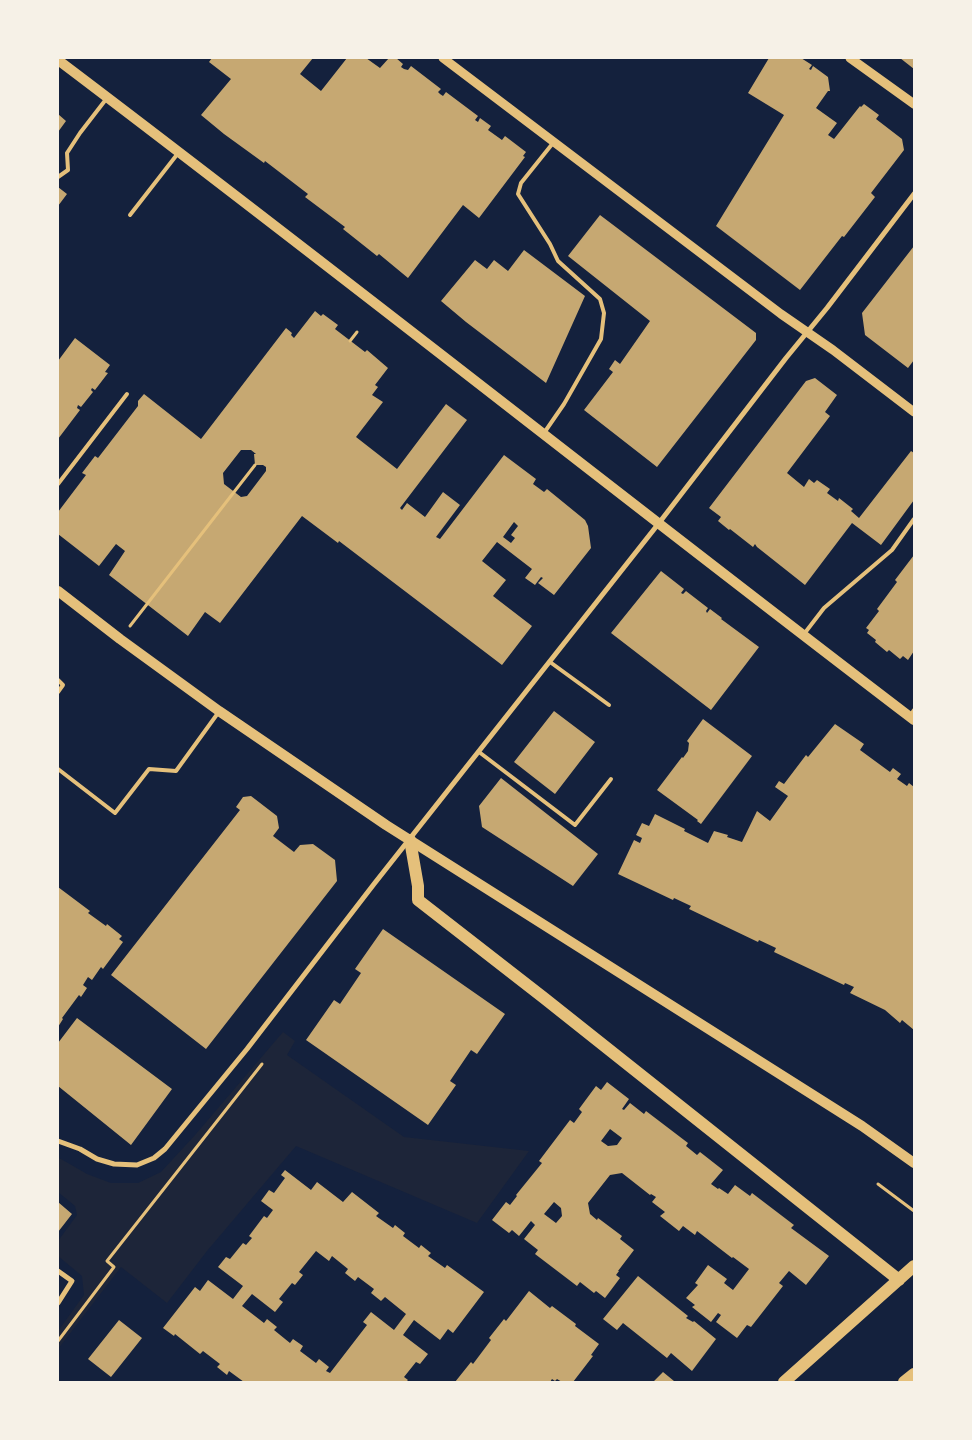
<!DOCTYPE html>
<html>
<head>
<meta charset="utf-8">
<style>
	body { margin:0 }
	#map { position:relative; width:972px; height:1440px; overflow:hidden; background:#14213d; font-family:"Fira Sans",sans-serif }
	canvas { display:block }
	.frame { position:absolute; inset:0; border:59px solid #f6f1e7; pointer-events:none }
</style>
</head>
<body>
<div id="map">
<canvas width="972" height="1440"></canvas>
<div class="frame"></div>
</div>
<script>
const ctx = document.querySelector('canvas').getContext('2d');
ctx.lineJoin = 'round';
function fill(path, color) {
  ctx.fillStyle = color;
  ctx.fill(path, 'evenodd');
}
function trace(path, color, width, dash) {
  ctx.strokeStyle = color;
  ctx.lineWidth = width;
  ctx.lineCap = dash ? 'butt' : 'round';
  ctx.setLineDash(dash || []);
  ctx.stroke(path);
}
const green = new Path2D(`
	M283,1032L295,1041L287,1055L404,1137L529,1151L477,1223L296,1146L207,1251L167,1303L121,1267L58,1349V1331L84,1295L82,1276L58,1256V1241L77,1215L75,1206L58,1192V1158L61,1159L87,1174L111,1183H138L161,1172L196,1134Z`);
const building = new Path2D(`
	M212,58H279L280,59L281,58H313L300,74L321,91L347,58H366L380,68L389,58H396L403,64L401,67L404,69L408,70L411,66L441,89L438,92L440,94L443,96L446,92L478,116L475,120L478,122L480,118L491,126L488,130L502,140L505,136L526,152L523,156L525,157L479,218L463,205L408,278L379,254L377,256L343,229L345,227L305,197L308,194L265,161L264,163L224,134L201,115L231,79L209,62Z
	M769,58H801L812,65L809,69L811,70L813,66L828,77L830,91H828L816,108L837,123L828,135L834,139L860,106L861,107L864,104L879,115L876,119L902,139L904,150L871,193L875,197L844,237L842,236L800,290L716,226L784,115L748,93Z
	M900,58H914V69Z
	M58,114L66,121L58,132Z
	M58,187L67,194L58,206Z
	M600,215L756,333V340L657,467L584,410L613,372L609,369L615,360L620,364L650,321L568,256Z
	M914,246V360L908,368L865,335L862,313Z
	M524,250L585,296L546,383L466,322L441,301L475,260L487,269L494,260L508,271Z
	M315,311L321,316L323,314L338,325L335,329L365,352L367,350L388,368L375,385L378,387L372,395L383,402L356,437L397,469L446,404L467,420L400,508L402,510L407,503L425,517L443,492L460,505L436,537L440,539L504,455L536,479L533,484L544,492L547,489L585,520L588,526L591,548L554,595L538,583L543,578L541,577L535,585L525,578L532,569L497,542L482,561L506,580L493,596L532,626L502,665L339,541L338,543L302,516L220,623L205,612L188,636L109,575L125,551L116,544L99,566L58,534V512L86,475L82,473L95,456L98,458L138,406V401L144,394L201,439L286,328L292,333L291,335L294,338ZM241,450H251L256,454H254L255,465H263L266,467V471L247,496L241,497L224,484L223,473ZM514,522L518,526L511,535L515,538L511,543L503,537Z
	M75,338L110,365L105,372L108,373L95,390L92,388L91,390L93,392L81,407L78,405L77,408L80,410L58,439V361Z
	M815,378L837,395L825,412L830,416L787,473L804,487L809,479L814,483L817,480L830,489L827,493L838,501L839,498L853,509L851,511L859,518L911,451L914,453V500L881,545L852,523L805,585L757,547L755,544L753,547L730,529L729,530L718,521L721,517L709,508L806,381Z
	M914,555V651L908,660L903,656L900,659L889,650L887,652L875,642L876,640L867,633L869,630L866,628L879,611L877,609L897,582L895,580Z
	M661,571L684,589L681,593L683,594L686,591L708,608L706,611L707,613L710,609L722,618L721,619L759,647L711,710L611,633Z
	M554,711L595,742L555,794L514,762Z
	M703,719L752,756L701,824L697,821L698,820L657,790L682,757L683,758L688,751L689,743L687,741Z
	M835,724L864,744L860,750L890,772L893,768L901,774L897,779L907,786L909,783L914,787V1030L902,1020L900,1023L885,1010L850,993L854,987L845,983L844,985L774,952L776,948L759,940L758,942L689,909L691,906L674,898L673,900L618,874L634,840L640,843L642,838L636,835L642,823L649,826L655,814L685,829L684,831L708,843L714,831L728,835L727,837L742,842L757,811L770,821L788,796L775,787L779,781L784,784L806,755L808,757Z
	M501,778L598,854L573,886L482,827L479,806Z
	M251,796L277,816L279,828L273,836L294,852L300,845L313,844L335,860L337,881L206,1049L111,975L240,810L236,807L243,797Z
	M58,887L90,911L88,913L106,926L107,924L122,936L119,939L123,942L103,969L101,967L92,980L88,977L83,985L87,988L81,997L79,995L62,1018L63,1019L58,1027Z
	M383,929L505,1014L477,1054L471,1050L450,1081L456,1085L428,1125L306,1040L334,1000L340,1004L361,973L355,969Z
	M77,1018L172,1089L131,1145L58,1086V1043Z
	M607,1082L629,1099L622,1109L624,1110L630,1103L644,1114L646,1111L688,1143L686,1146L697,1155L700,1152L723,1170L711,1184L718,1189L719,1188L728,1194L735,1185L750,1196L752,1193L794,1225L791,1228L829,1256L806,1285L789,1271L779,1283L783,1286L751,1327L747,1325L737,1338L716,1322L721,1315L718,1313L711,1322L692,1307L695,1305L686,1298L698,1285L695,1283L708,1265L727,1279L724,1283L733,1290L749,1269L733,1257L732,1258L697,1231L695,1235L683,1226L679,1231L660,1216L665,1212L652,1202L656,1197L651,1194L650,1195L622,1173L610,1175L588,1203L590,1214L597,1220L598,1218L622,1236L620,1239L634,1250L618,1271H619L616,1275L620,1278L605,1298L596,1291L594,1293L580,1282L577,1286L535,1254L538,1250L524,1239L535,1225L531,1221L519,1236L512,1230L509,1233L492,1220L506,1202L510,1205L517,1196L516,1195L542,1163L539,1161L570,1120L574,1123L582,1112L579,1109L596,1086L601,1090ZM610,1129L622,1138L617,1145L608,1146L601,1141ZM554,1202L561,1208L562,1216L556,1223L544,1214Z
	M285,1170L311,1190L317,1182L343,1202L352,1192L379,1213L376,1216L393,1228L395,1225L405,1233L403,1236L419,1248L421,1245L431,1253L428,1256L445,1268L447,1265L484,1292L453,1333L448,1329L440,1340L414,1320L403,1335L428,1354L420,1364L416,1362L404,1377L408,1380L406,1382H244L229,1371L227,1375L217,1367L220,1364L203,1351L200,1354L175,1334L174,1336L163,1328L195,1287L200,1291L208,1280L233,1299L243,1286L218,1267L226,1257L230,1259L243,1243L246,1245L252,1238L249,1236L264,1216L267,1218L273,1210L261,1201L269,1190L274,1193L285,1178L281,1175ZM316,1251L329,1261L332,1256L348,1269L345,1273L355,1281L358,1277L374,1289L371,1293L381,1301L385,1297L406,1314L394,1330L371,1312L363,1322L367,1325L330,1373L326,1371L329,1367L319,1359L316,1363L300,1351L303,1346L293,1339L290,1343L274,1330L277,1327L267,1319L264,1323L242,1306L252,1294L275,1312L283,1302L279,1299L292,1283L295,1285L303,1275L299,1272Z
	M58,1202L72,1214L58,1232Z
	M638,1276L688,1316L686,1318L693,1322L694,1321L716,1339L692,1371L671,1353L667,1358L623,1323L617,1330L603,1319Z
	M529,1291L550,1308L552,1306L576,1324L575,1326L599,1344L591,1355L593,1356L573,1382H562L557,1379L555,1381L552,1379L550,1382H455L471,1362L473,1364L491,1340L489,1338L504,1319L506,1321Z
	M119,1320L142,1338L111,1377L88,1359Z
	M663,1372L674,1381L673,1382H653Z`);
const path = new Path2D(`
	M350,341L357,332
	M130,626L255,465
	M878,1184L914,1211
	M58,1341L114,1267L107,1261L262,1064`);
const service = new Path2D(`
	M58,177L68,170L67,153L80,133L107,98
	M130,215L179,152
	M544,433L564,404L601,339L604,313L600,299L558,261L550,244L518,194L521,183L553,143
	M58,484L127,394
	M804,634L824,608L892,550L914,519
	M550,662L609,705
	M58,680L63,685L58,692
	M910,716L914,710
	M479,752L575,825L611,779
	M58,769L115,813L149,769L176,771L218,713`);
const minor = new Path2D(`
	M58,1141L80,1149L97,1159L114,1164L137,1165L154,1158L165,1149L247,1049L374,884L659,523L786,358L827,308L914,194
	M58,1271L72,1281L58,1303`);
const tertiary = new Path2D(`
	M443,58L781,314L833,350L914,412
	M850,58L914,104`);
const secondary = new Path2D(`
	M58,60C345,277 628,502 914,720
	M58,591L120,639L219,711L386,825L862,1126L914,1163`);
const primary = new Path2D(`
	M410,840L418,886V900L544,998L899,1280
	M784,1382L914,1266
	M904,1382L914,1374`);
fill(green, '#1d2539');
fill(building, '#c6a872');
trace(path, '#e5c07b', 3);
trace(service, '#e5c07b', 4);
trace(minor, '#e5c07b', 5);
trace(tertiary, '#e5c07b', 9);
trace(secondary, '#e5c07b', 10);
trace(primary, '#e5c07b', 12);
</script>
</body>
</html>
